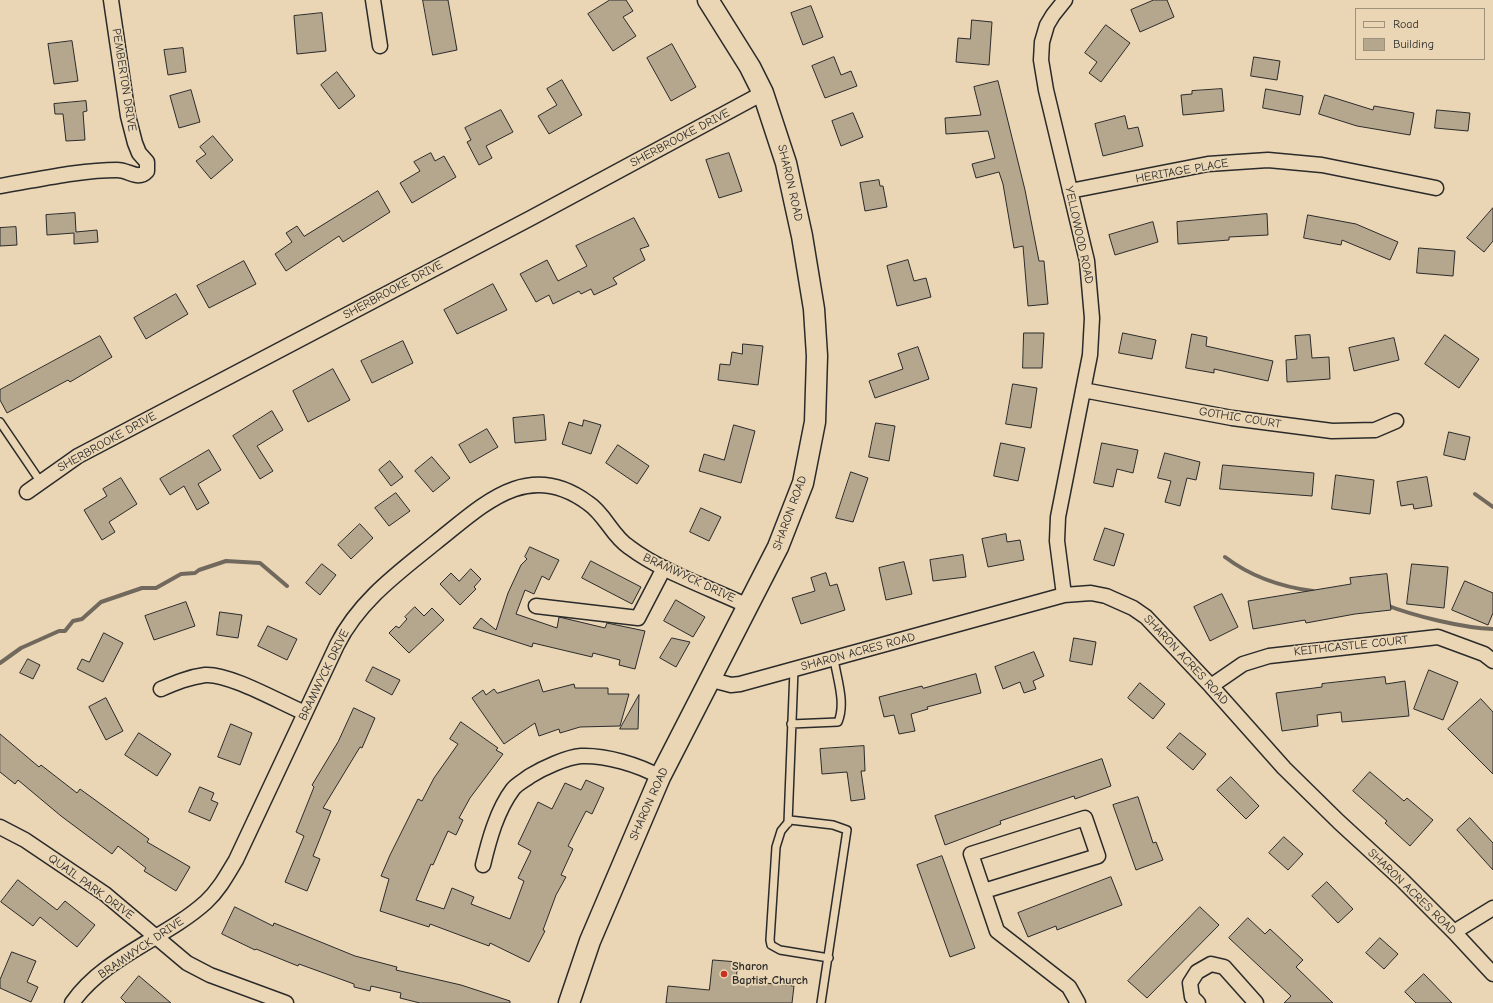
<!DOCTYPE html>
<html>
<head>
<meta charset="utf-8">
<style>
	body { margin:0 }
	#map { position:relative; width:1493px; height:1003px; overflow:hidden; background:#ead6b4; font-family:"Comic Neue",sans-serif }
	canvas { display:block }
	.legend { position:absolute; left:1355px; top:8px; width:130px; height:52px; box-sizing:border-box; background:#ead6b4; border:1px solid #9e927d; margin:0; padding:5px 7px; list-style:none; font-size:12px; color:#2b2b2b }
	.legend li { display:flex; align-items:center; gap:8px; height:20px }
	.legend b { width:20px; border:1px solid #9e927d }
</style>
</head>
<body>
<div id="map">
<canvas width="1493" height="1003"></canvas>
<ul class="legend">
<li><b style="height:5px;background:#ead6b4"></b>Road</li>
<li><b style="height:11px;background:#b5a68e"></b>Building</li>
</ul>
</div>
<script>
const ctx = document.querySelector('canvas').getContext('2d');
ctx.lineJoin = 'round';
function trace(path, color, width, dash) {
  ctx.strokeStyle = color;
  ctx.lineWidth = width;
  ctx.lineCap = dash ? 'butt' : 'round';
  ctx.setLineDash(dash || []);
  ctx.stroke(path);
}
function fill(path, color) {
  ctx.fillStyle = color;
  ctx.fill(path, 'evenodd');
}
function label(font, color, halo, rows, align = 'center') {
  ctx.font = font + ' "Comic Neue",sans-serif';
  ctx.lineWidth = 3.5;
  ctx.setLineDash([]);
  ctx.textBaseline = 'middle';
  ctx.strokeStyle = halo;
  ctx.fillStyle = color;
  for (const [text, x, y, turn = 0] of rows) {
    ctx.save();
    ctx.translate(x, y);
    ctx.rotate((+turn || 0) * Math.PI / 180);
    ctx.textAlign = isNaN(turn) ? turn : align;
    if (halo) ctx.strokeText(text, 0, 0);
    ctx.fillText(text, 0, 0);
    ctx.restore();
  }
}
const stream = new Path2D(`
	M1475,494L1493,507
	M1225,557C1250,576 1282,587 1313,591
	M1386,605C1414,616 1463,628 1493,629
	M0,663L21,648L59,631H65L73,621L82,619L101,602L142,588H156L181,574L195,573L199,570L226,561L260,563L287,586`);
const building = new Path2D(`
	M423,0H448L457,50L433,55Z
	M610,0H626L633,11L623,17L636,36L613,51L588,14Z
	M1154,0H1167L1174,17L1140,32L1131,10Z
	M811,6L823,37L803,45L791,13Z
	M322,13L326,51L297,54L294,16Z
	M972,20L992,22L989,65L956,62L958,38L970,39Z
	M1106,25L1130,43L1101,82L1089,73L1097,62L1085,53Z
	M72,41L78,81L54,84L48,44Z
	M672,44L696,87L671,101L647,58Z
	M183,48L186,72L168,75L164,50Z
	M834,57L841,75L851,71L857,86L825,98L812,66Z
	M1254,57L1280,61L1277,80L1251,76Z
	M337,72L355,96L339,109L321,85Z
	M562,80L582,115L549,134L538,116L557,105L547,89Z
	M998,81L1025,190L1039,261H1044L1048,304L1028,306L1023,246L1014,248L1003,184L999,172L976,178L972,164L995,158L988,131L946,134L945,118L981,115L974,87Z
	M1222,89L1224,111L1183,115L1181,95L1192,94V91Z
	M1266,89L1303,96L1300,115L1263,108Z
	M191,90L200,122L179,128L170,96Z
	M1325,95L1373,110L1374,106L1414,113L1410,135L1357,126L1319,114Z
	M86,101L87,111L83,112L85,140L66,141L63,114H55L54,104Z
	M501,110L513,132L486,146L492,158L479,165L467,142L471,140L465,128Z
	M1437,110L1470,113L1468,131L1435,128Z
	M853,113L863,137L841,146L832,121Z
	M1125,116L1128,129L1138,127L1143,146L1103,156L1095,124Z
	M213,136L233,160L211,179L196,161L206,154L200,147Z
	M431,153L435,161L444,156L456,177L412,203L400,183L420,171L414,162Z
	M729,153L742,191L719,198L706,160Z
	M879,180L880,186H883L887,207L865,211L860,183Z
	M378,191L390,212L343,242L339,236L286,271L275,254L292,242L286,233L297,226L304,236Z
	M1493,208V241L1484,252L1467,238Z
	M75,213L76,232L97,230L98,242L74,244V233L47,235L46,215Z
	M1267,214L1268,235L1229,237V240L1178,244L1177,222Z
	M1308,215L1356,224L1398,242L1390,260L1342,240L1341,245L1304,238Z
	M634,218L649,246L640,249L645,260L613,278L617,284L594,295L591,289L581,294L579,291L553,304L549,295L536,302L520,274L547,260L558,281L587,266L576,246Z
	M1153,222L1158,242L1115,255L1109,235Z
	M16,227L17,245L0,246V228Z
	M1419,248L1455,251L1453,276L1417,273Z
	M908,260L914,281L926,278L931,297L897,306L887,266Z
	M244,261L256,284L209,308L197,286Z
	M493,284L507,310L457,334L444,310Z
	M176,294L188,314L146,339L134,318Z
	M1024,333H1044L1042,368H1023Z
	M1123,333L1156,340L1152,359L1119,353Z
	M1192,334L1207,337L1206,346L1273,361L1268,381L1214,369V373L1186,368Z
	M1310,335L1312,358L1329,357L1330,379L1287,382L1286,360L1297,359L1295,336Z
	M1445,335L1479,359L1459,388L1425,364Z
	M100,336L112,357L70,382L68,380L7,413L0,400V390Z
	M1394,338L1399,360L1354,371L1349,348Z
	M403,341L413,363L372,383L361,361Z
	M743,344L763,346L758,385L718,380L720,364L730,365L732,352L742,354Z
	M918,347L929,379L875,398L869,381L903,369L898,354Z
	M333,369L350,400L308,422L293,391Z
	M1013,384L1037,388L1031,428L1006,424Z
	M272,411L283,430L257,446L273,471L260,479L233,436Z
	M544,415L546,440L515,443L513,418Z
	M584,420L601,425L591,454L562,444L569,422L582,426Z
	M876,423L895,426L889,461L869,457Z
	M734,425L755,431L741,483L699,471L704,454L724,460Z
	M487,429L498,447L470,463L459,445Z
	M1449,432L1470,437L1465,460L1444,455Z
	M1001,443L1025,448L1018,481L994,476Z
	M1102,443L1138,450L1133,473L1117,469L1113,487L1094,483Z
	M618,445L649,466L637,484L606,463Z
	M209,450L221,470L198,484L209,503L197,510L184,486L170,495L160,479Z
	M1165,453L1200,462L1196,480L1187,478L1180,506L1165,502L1171,481L1158,478Z
	M432,457L450,478L433,492L415,471Z
	M390,461L403,477L391,486L379,470Z
	M1223,465L1314,473L1312,496L1220,489Z
	M851,472L868,478L853,522L836,518Z
	M1336,475L1374,480L1370,514L1332,509Z
	M1427,477L1432,506L1414,509L1413,504L1401,506L1397,482Z
	M121,478L137,504L109,522L115,532L102,540L84,510L107,496L103,489Z
	M396,493L410,511L389,526L375,508Z
	M701,508L721,517L709,541L690,532Z
	M360,524L373,538L351,559L338,545Z
	M1105,528L1124,534L1114,566L1094,560Z
	M1006,534L1007,542L1020,540L1024,560L988,567L982,539Z
	M530,547L559,560L549,580L542,576L534,594L525,590L516,614L557,628L559,617L605,628L607,623L645,631L635,669L619,665L620,660L593,653L592,657L533,643L532,647L473,628L481,618L496,630L508,593L521,565L527,559L525,557Z
	M963,555L966,577L933,581L930,560Z
	M591,561L641,587L632,604L582,578Z
	M904,562L912,594L886,600L879,568Z
	M322,564L336,575L320,595L306,583Z
	M1412,564L1448,567L1444,608L1407,604Z
	M471,569L481,579L474,587L476,589L460,605L440,584L451,573L459,581Z
	M826,573L830,586L837,584L845,610L801,624L792,598L815,591L811,578Z
	M1387,574L1391,610L1355,614L1306,623L1305,620L1253,629L1248,601L1351,584L1350,578Z
	M1465,581L1493,593V613L1488,625L1452,610Z
	M1222,594L1238,627L1210,641L1194,607Z
	M676,600L705,617L693,637L664,621Z
	M186,602L195,626L154,640L145,616Z
	M415,607L424,616L432,608L444,620L409,653L389,633L396,626L399,628L407,619L405,617Z
	M220,612L242,615L238,638L217,635Z
	M268,626L297,639L287,660L258,646Z
	M104,633L123,643L103,682L77,669L82,659L89,662Z
	M672,638L690,642L676,667L660,658Z
	M1074,638L1096,642L1092,665L1070,661Z
	M1034,652L1044,676L1033,681L1036,689L1024,693L1020,682L1003,689L995,667Z
	M28,659L40,665L33,679L20,673Z
	M373,667L400,680L392,695L366,681Z
	M1429,670L1458,682L1443,720L1414,709Z
	M976,674L981,693L927,707L928,709L911,714L915,731L899,734L894,715L884,717L879,697L922,686L923,688Z
	M1385,677L1386,684L1405,681L1409,716L1342,722L1341,712L1317,715L1318,726L1282,731L1276,693L1322,687V684Z
	M539,680L543,692L574,684L575,688H608V694H629L620,726L580,727L560,733L559,729L539,736L535,723L504,744L472,698L483,690L486,695L494,689L497,693Z
	M1140,683L1165,704L1153,719L1128,698Z
	M639,695L638,729H620Z
	M106,698L123,731L106,740L89,707Z
	M1481,699L1493,712V774L1448,729Z
	M354,708L375,718L362,748L360,747L323,808L331,811L313,856L320,859L307,891L285,882L304,836L296,832L314,787L312,785L338,742Z
	M461,722L498,748L496,750L503,754L470,798L459,818L463,820L456,835L448,831L433,865L431,864L416,900L444,909L452,888L474,897L471,904L510,919L524,881L518,878L531,851L518,844L538,802L552,809L565,783L581,790L586,780L604,788L592,814L586,811L568,846L573,849L561,875L566,877L556,895L543,930L545,931L529,962L490,943L489,946L430,924L429,927L380,911L389,879L381,876L390,855L418,799L422,801L434,778L458,744L450,739Z
	M231,724L252,733L240,765L218,757Z
	M139,733L171,754L157,776L125,755Z
	M1180,733L1206,754L1193,770L1167,748Z
	M0,734L39,767L41,765L77,793L80,789L149,839L147,842L190,867L176,891L144,871L146,868L118,846L112,854L61,816L18,780L15,784L0,772Z
	M864,746L865,771H861L865,799L851,801L847,772L822,774L820,749Z
	M1102,759L1111,786L1075,799L1074,796L1000,821L1001,824L945,845L935,816Z
	M1370,772L1404,801L1407,798L1433,820L1410,846L1385,823L1387,821L1353,791Z
	M1231,777L1259,806L1246,819L1217,790Z
	M200,787L214,793L211,800L218,803L210,821L189,812Z
	M1138,797L1153,843L1156,842L1163,860L1136,870L1113,805Z
	M1470,818L1493,843V870L1457,830Z
	M1284,837L1303,854L1288,870L1269,853Z
	M942,856L975,948L950,957L917,865Z
	M1111,877L1122,905L1057,930L1056,926L1028,937L1018,913Z
	M18,880L57,910L65,901L95,925L77,947L40,917L33,926L1,902Z
	M1327,882L1353,909L1338,923L1312,896Z
	M235,907L273,926L274,923L355,956L397,967L396,970L461,985L510,1001V1003H420L400,998L401,993L371,986L370,991L354,987V984L299,964L298,966L256,949L255,950L222,934Z
	M1200,907L1219,925L1147,998L1128,981Z
	M1248,918L1265,934L1270,929L1303,960L1296,967L1333,1003H1284L1291,996L1229,938Z
	M1380,938L1398,954L1384,969L1366,953Z
	M12,952L36,961L27,982L38,987L31,1002L0,988V980Z
	M713,960L738,962L736,980L794,986L792,1003H666L668,986L709,990Z
	M1424,974L1452,1003H1416L1405,992Z
	M139,976L171,1003H126L121,998Z`);
const service = new Path2D(`
	M0,422L40,481
	M791,724L838,722C846,703 837,679 834,659
	M788,823L794,670
	M821,1003L847,830L833,825L790,820L781,831L776,847L770,940L771,945L780,950L829,958`);
const minor = new Path2D(`
	M373,0L380,46
	M0,186C37,180 79,170 117,170C129,170 138,181 147,171V162L139,153L135,143L128,116L111,0
	M1070,191L1208,164L1268,160L1322,165L1436,188
	M1083,390L1232,418L1332,431L1375,430L1396,421
	M27,492L78,456L531,218L763,93
	M1064,595L1057,541L1058,517L1090,355L1092,318L1087,261L1046,90L1041,60L1042,42L1047,25L1053,15L1065,0
	M536,606L638,618L664,568
	M712,680L731,685L740,684L1064,595L1091,593L1106,596L1133,608L1146,617L1211,686L1284,768L1339,822L1401,879L1454,932L1493,974
	M1211,686L1243,664L1269,656L1438,637L1484,654L1493,661
	M161,689C175,683 189,677 205,675C229,673 281,703 305,713
	M0,827L25,840L105,894L187,963L210,975L286,1003
	M483,865C489,840 497,810 513,789C517,784 525,780 530,776C543,768 567,757 581,756C606,755 639,765 660,777
	M984,891L1098,856L1085,818L971,854L997,931L1069,987L1078,1003
	M1454,932L1493,908
	M72,1003C105,956 165,939 206,902C219,890 227,875 236,860L337,645C359,601 398,573 435,543C482,506 527,458 588,503C605,514 612,536 629,547C662,572 710,588 748,606
	M1198,1003L1192,997L1190,983L1197,972L1211,964L1224,967L1256,1003`);
const secondary = new Path2D(`
	M569,1003L590,941L660,777L778,547L803,483L815,422L817,356L814,309L802,236L786,163L763,93L750,67L708,0`);
const markers = [
	[724,974,4,"#c8321e"]
];
const streetNames = [
	["PEMBERTON DRIVE",124,80,81],
	["SHERBROOKE DRIVE",680,138,-28],
	["HERITAGE PLACE",1182,171,-10],
	["SHARON ROAD",790,183,77],
	["YELLOWOOD ROAD",1079,235,78],
	["SHERBROOKE DRIVE",393,290,-28],
	["GOTHIC COURT",1240,418,9],
	["SHERBROOKE DRIVE",107,442,-29],
	["SHARON ROAD",790,513,-70],
	["BRAMWYCK DRIVE",689,578,25],
	["KEITHCASTLE COURT",1351,646,-6],
	["SHARON ACRES ROAD",858,652,-15],
	["SHARON ACRES ROAD",1186,660,47],
	["BRAMWYCK DRIVE",324,675,-64],
	["SHARON ROAD",649,804,-66],
	["QUAIL PARK DRIVE",91,887,36],
	["SHARON ACRES ROAD",1412,892,44],
	["BRAMWYCK DRIVE",141,948,-34]
];
const poiNames = [
	["Sharon",732,967],
	["Baptist Church",732,981]
];
trace(stream, '#71695d', 4);
fill(building, '#b5a68e');
trace(building, '#2b2b2b', 1);
trace(service, '#2b2b2b', 10);
trace(minor, '#2b2b2b', 17);
trace(secondary, '#2b2b2b', 23);
trace(service, '#ead6b4', 7);
trace(minor, '#ead6b4', 14);
trace(secondary, '#ead6b4', 20);
for (const [x, y, r, color] of markers) {
  const dot = new Path2D();
  dot.arc(x, y, r, 0, 2 * Math.PI);
  ctx.fillStyle = color;
  ctx.fill(dot);
  trace(dot, '#ead6b4', 1.5);
}
label('12px', '#2b2b2b', '#ead6b4', streetNames);
label('bold 12px', '#2b2b2b', '#ead6b4', poiNames, 'left');
</script>
</body>
</html>
